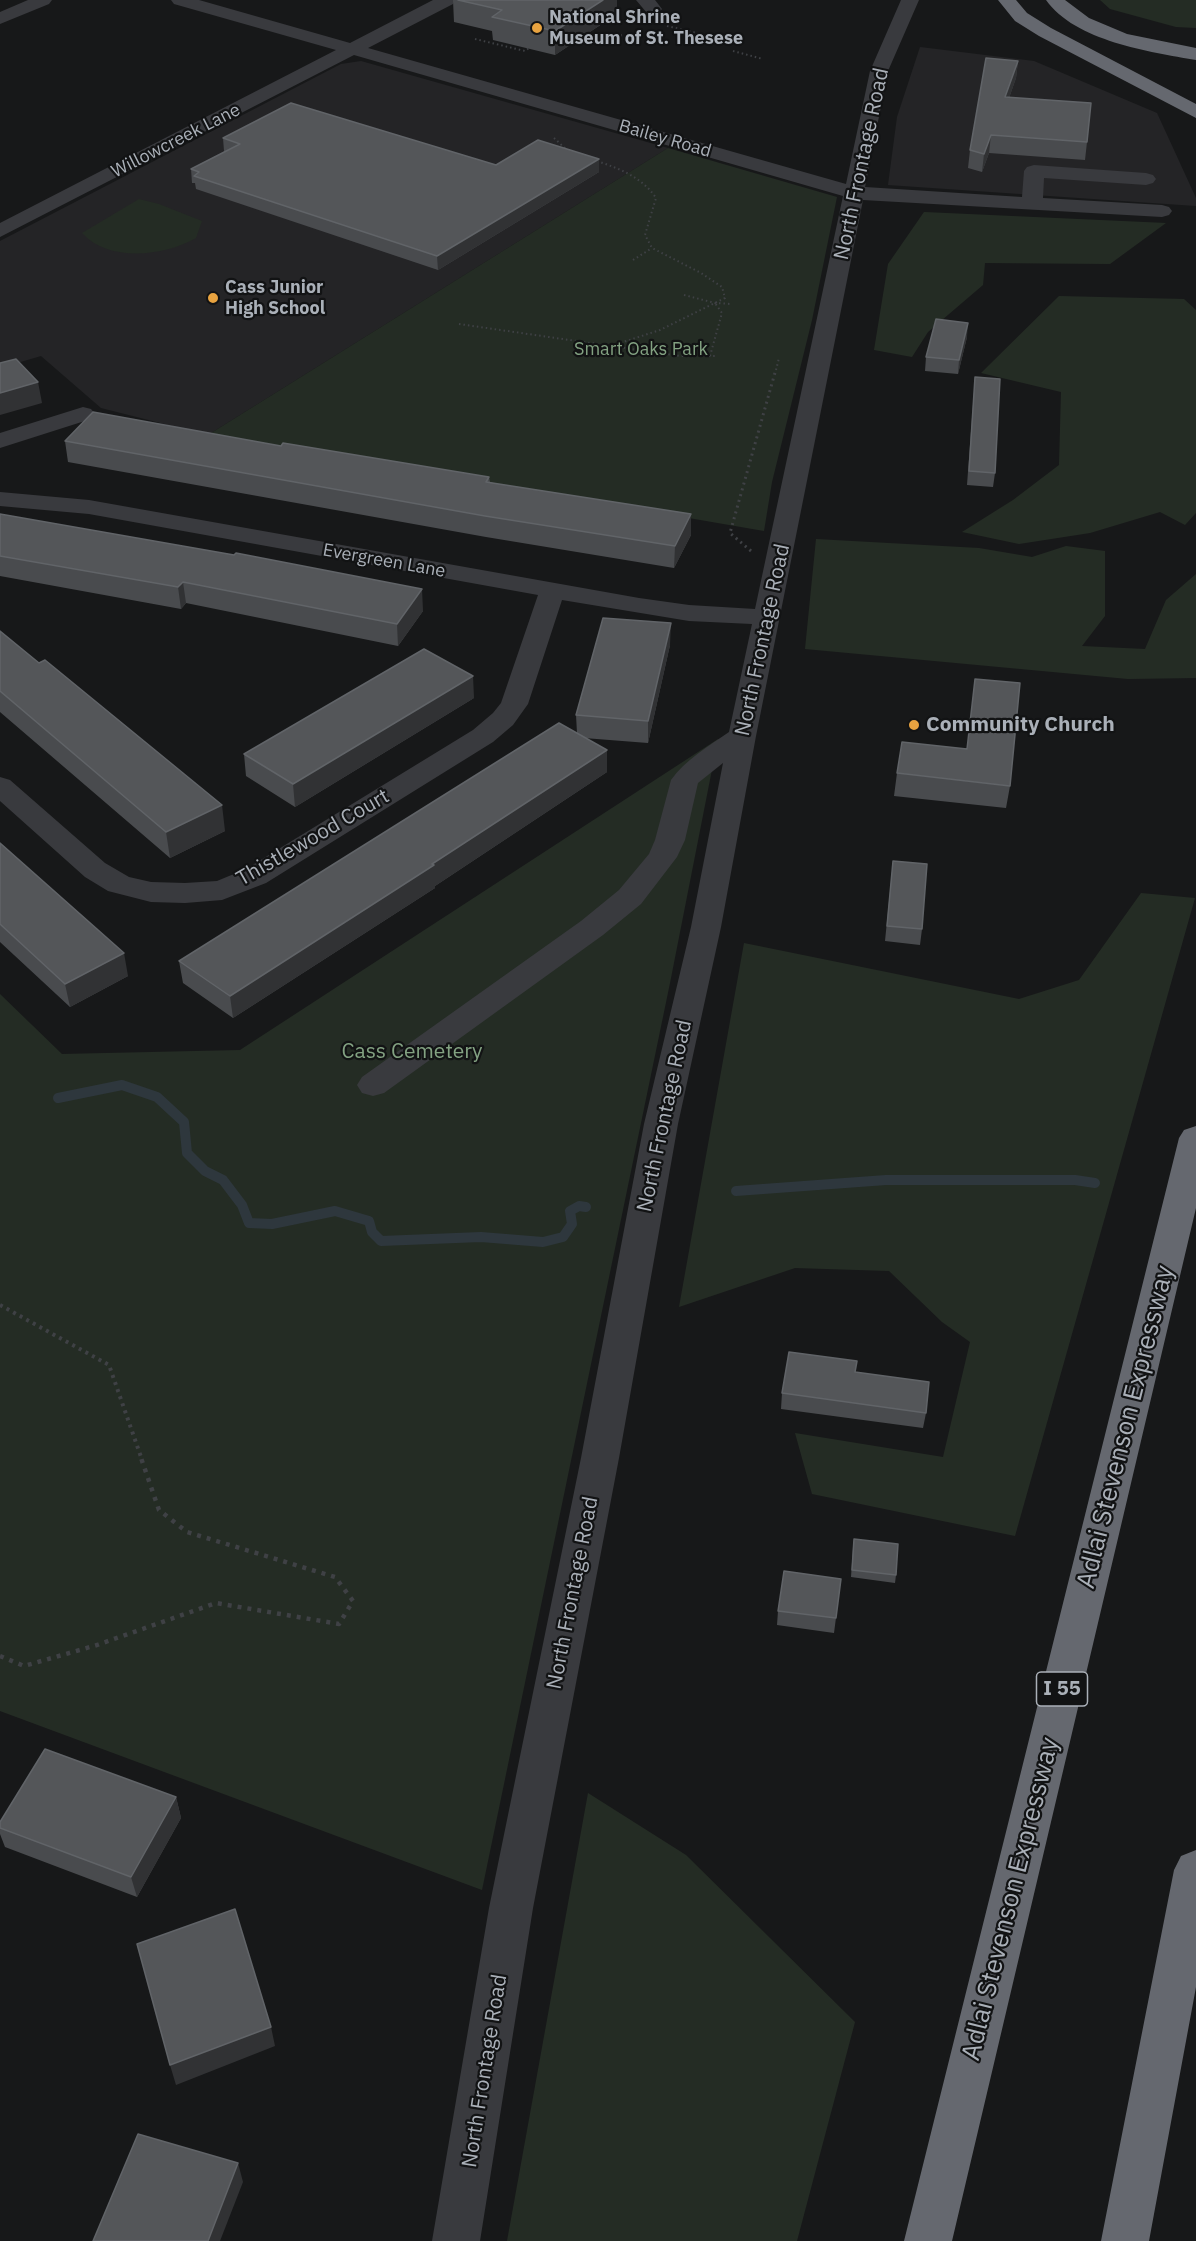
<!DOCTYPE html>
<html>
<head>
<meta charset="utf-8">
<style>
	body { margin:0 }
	canvas { display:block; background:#171819 }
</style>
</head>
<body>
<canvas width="1196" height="2241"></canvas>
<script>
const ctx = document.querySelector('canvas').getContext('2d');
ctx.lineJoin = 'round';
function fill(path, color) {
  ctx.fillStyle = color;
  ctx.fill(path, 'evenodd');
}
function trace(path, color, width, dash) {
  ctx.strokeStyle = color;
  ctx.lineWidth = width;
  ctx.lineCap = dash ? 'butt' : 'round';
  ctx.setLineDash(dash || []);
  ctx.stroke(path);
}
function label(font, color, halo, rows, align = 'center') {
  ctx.font = font + ' "IBM Plex Sans",sans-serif';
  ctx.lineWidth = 4.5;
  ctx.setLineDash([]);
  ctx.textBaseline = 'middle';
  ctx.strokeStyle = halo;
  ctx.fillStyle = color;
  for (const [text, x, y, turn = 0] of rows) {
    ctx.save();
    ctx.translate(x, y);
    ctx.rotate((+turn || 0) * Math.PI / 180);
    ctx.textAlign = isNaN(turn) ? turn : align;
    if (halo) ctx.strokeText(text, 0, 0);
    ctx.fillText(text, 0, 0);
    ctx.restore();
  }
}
const built = new Path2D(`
	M920,47L1034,61L1157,113L1196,198V206L888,185L897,117Z
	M361,61L668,148L208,435L101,408L41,356L0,368V241L341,64Z`);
const green = new Path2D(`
	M1100,0H1196V28L1176,27L1110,9Z
	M668,148L837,197L812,320L772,482L764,531L208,435Z
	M139,199L159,204L202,221L196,238C165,256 109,263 82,233Z
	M924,212L1166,223L1110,264L985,263L983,285L928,332L912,357L874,350L888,264Z
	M1059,296L1184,299L1196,310V513L1185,525L1160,512L1090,533L1019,544L962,532L1013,500L1059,465L1061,392L981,373Z
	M816,539L979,548L1032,557L1066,546L1105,551V616L1082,646L1145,649L1166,600L1196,574V678L1128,679L805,649Z
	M718,739L670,983L482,1890L0,1711V994L62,1054L240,1050Z
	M1141,893L1195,898L1015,1536L812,1494L795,1433L943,1457L970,1342L942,1322L889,1271L795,1268L679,1307L744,943L1019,999L1079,980Z
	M588,1793L686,1855L855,2022L797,2241H507Z`);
const stream = new Path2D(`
	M58,1098L122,1085L157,1097L184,1122L187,1153L205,1171L223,1180L242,1205L249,1223L272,1224L335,1211L369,1221L372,1232L381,1241L481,1237L543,1242L563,1237L572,1224L570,1211L579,1206L586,1207
	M736,1191L886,1180H1075L1095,1183`);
const pathFar3 = new Path2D(`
	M667,26L701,34
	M585,35L601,38L624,35
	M475,39L525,51L529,48
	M733,51L763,59
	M554,138L568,151
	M597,161C620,169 642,177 656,198L645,235L652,248L701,273L722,287L725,298L660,330L611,346
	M633,260L652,248
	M684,295L715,303L731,304
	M459,324L680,356H717
	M710,356L722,313L715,303
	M776,370L779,358`);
const pathFar2 = new Path2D(`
	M751,551L730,533L776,369`);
const pathFar1 = new Path2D(`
	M0,1305L109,1365L141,1457`);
const path = new Path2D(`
	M0,1656L24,1666L97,1645L216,1603L339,1624L353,1601L335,1577L187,1532L159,1510L140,1455`);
const minor = new Path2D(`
	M28,0H52L49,4L0,24V12Z
	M171,0H199L350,43L433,0H456L453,4L368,48L846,184L870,71L901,0H919L888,71L865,187L1022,197L1024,171L1027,167L1034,165L1146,173L1153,175L1156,179L1153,183L1146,185L1044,178L1043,198L1162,205L1169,207L1172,211L1169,215L1162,217L863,200L756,736L721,927L678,1124L619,1458L533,1908L480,2241H432L489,1908L581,1458L644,1124L691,927L723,763L698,783L685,840L677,857L641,904L603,935L384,1093L373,1096L362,1093L357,1085L362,1077L581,921L619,890L649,854L655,840L671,780C685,760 709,746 729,732L752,624L689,621L562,600L528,704L513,725L493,742L266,883L222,900L185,903L151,902L108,891L85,877L0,801V777L10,780L105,863L129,877L151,882L185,883L217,881L246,869L473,730L493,713L501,703L538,595L89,514L0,506V492L89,500L639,598L689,605L755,609L843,196L354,55L0,237V223L336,50L174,4Z
	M636,0H655L662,9L659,13H647Z
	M83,407L91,409L95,414L91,419L0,448V433Z`);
const highway = new Path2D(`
	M998,0H1016L1027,13L1051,28L1196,104V118L1039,36L1015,21Z
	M1046,0H1065L1089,18L1127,34L1196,48V60C1150,52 1075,41 1046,0Z
	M1196,1126V1208L952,2241H904L1179,1138L1184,1130Z
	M1196,1850V1987L1149,2241H1101L1174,1870L1181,1856Z`);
const wall = new Path2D(`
	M453,0H617V14L555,55L493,40L492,31L454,22Z
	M1018,61L1016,78L1009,98L1087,142L1085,160L989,153L982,172L968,168L970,150Z
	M223,138L496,165L599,172L438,270L196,189L195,183H192L191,169L225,151H224Z
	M967,337L958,374L925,371L926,357Z
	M975,377L995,473L993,487L967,485Z
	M65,441L281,446L489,477L490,482L691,535L674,568L486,537L68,462Z
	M0,514L423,611L398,646L186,603L181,609L0,576Z
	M0,631L225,831L170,858L0,712Z
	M670,645L648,743L584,738L607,772L435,886V888L233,1018L183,983L179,961L577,733L576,715Z
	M474,698L295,807L246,776L244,754Z
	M897,773L1010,786L1006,808L894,796Z
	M0,843L128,976L70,1007L0,942Z
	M893,861L922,929L920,945L885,941Z
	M856,1372L926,1413L923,1428L781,1409L782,1393Z
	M853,1547L896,1575L895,1583L851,1577Z
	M841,1579L834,1633L777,1625L778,1611Z
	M176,1797L181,1818L137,1897L5,1847L0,1834V1822Z`);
const shadedWall = new Path2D(`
	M603,0H617V14L555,55V31Z
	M1018,61L1016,78L1003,115L1005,97Z
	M991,135L989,153L982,172L984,154Z
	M599,159V172L438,270L437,256Z
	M968,323L967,337L958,374L959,360Z
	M38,382L42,403L0,415V393Z
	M691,514V535L674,568L675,546Z
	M183,582L186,603L181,609L178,587Z
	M422,589L423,611L398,646L397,624Z
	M671,623L670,645L648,743V721Z
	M473,676L474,698L295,807L293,784Z
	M607,750V772L435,886V888L233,1018L230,996Z
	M222,805L225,831L170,858L166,832Z
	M124,953L128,976L70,1007L65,984Z
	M176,1797L181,1818L137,1897L131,1877Z
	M271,2027L275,2046L176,2085L170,2065Z
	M238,2163L243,2182L220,2241H208Z`);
const building = new Path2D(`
	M458,0H603L555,31L492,17L502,10Z
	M986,58L1018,61L1005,97L1091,103L1087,142L991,135L984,154L970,150Z
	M291,103L496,165L538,140L599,159L437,256L194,176L199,172L191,169L240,144L223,138Z
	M936,319L968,323L959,360L926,357Z
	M16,359L38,382L0,393V363Z
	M975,377L1000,379L995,473L969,471Z
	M93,412L281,446L283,443L489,477L486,482L691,514L675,546L485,516L65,441Z
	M0,514L234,555L236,553L422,589L397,624L183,582L178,587L0,556Z
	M603,618L671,623L648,721L576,715Z
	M0,631L39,663L45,660L222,805L166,832L0,691Z
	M424,649L473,676L293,784L244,754Z
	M975,679L1020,683L1010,786L897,773L902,742L967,749Z
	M559,723L607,750L432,864L434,865L230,996L179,961Z
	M0,843L124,953L65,984L0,924Z
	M893,861L927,864L922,929L887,926Z
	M789,1352L857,1361L855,1372L929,1382L926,1413L782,1393Z
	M854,1539L898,1544L896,1575L852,1570Z
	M784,1571L841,1579L836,1618L778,1611Z
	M45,1749L176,1797L131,1877L0,1828V1822Z
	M235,1909L271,2027L170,2065L137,1944Z
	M138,2134L238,2163L208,2241H93Z`);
const markers = [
	[537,28,6,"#e8a340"],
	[213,298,6,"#e8a340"],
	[914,725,6,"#e8a340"]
];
const farPoinames = [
	["National Shrine",549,18],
	["Museum of St. Thesese",549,39],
	["Cass Junior",225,288],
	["High School",225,309]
];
const farStreetnames = [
	["Bailey Road",665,139,16],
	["Willowcreek Lane",176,141,-27],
	["Evergreen Lane",384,561,10]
];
const farParknames = [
	["Smart Oaks Park",641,350]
];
const shields = [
	[1062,1689,51]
];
const shieldNames = [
	["I 55",1062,1689]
];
const streetNames = [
	["North Frontage Road",862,164,-78],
	["North Frontage Road",763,640,-78],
	["Thistlewood Court",313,838,-30],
	["North Frontage Road",665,1116,-78],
	["North Frontage Road",573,1593,-79],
	["North Frontage Road",485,2071,-81]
];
const poiNames = [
	["Community Church",926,725]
];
const parkNames = [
	["Cass Cemetery",412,1052]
];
const nearStreetnames = [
	["Adlai Stevenson Expressway",1126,1427,-76],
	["Adlai Stevenson Expressway",1011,1899,-76]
];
fill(built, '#242426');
fill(green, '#242c24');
trace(stream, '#2e373d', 10);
trace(pathFar3, '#3f4145', 2, [1.5, 3]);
trace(pathFar2, '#3f4145', 3, [2, 4]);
trace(pathFar1, '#3f4145', 4, [3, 4.5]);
trace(path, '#3f4145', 4.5, [4, 6]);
fill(minor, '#393a3e');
fill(highway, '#65686f');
fill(wall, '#494b4e');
fill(shadedWall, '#313234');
fill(building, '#545659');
trace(building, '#616468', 1.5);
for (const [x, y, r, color] of markers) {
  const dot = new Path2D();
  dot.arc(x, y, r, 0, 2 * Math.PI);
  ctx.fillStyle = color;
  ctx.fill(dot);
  trace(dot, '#121314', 2);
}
label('bold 18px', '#aab0b8', '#121314', farPoinames, 'left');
label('18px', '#aab0b8', '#121314', farStreetnames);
label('18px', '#83a282', '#121314', farParknames);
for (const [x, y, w] of shields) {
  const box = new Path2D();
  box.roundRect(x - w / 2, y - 17, w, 34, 4.5);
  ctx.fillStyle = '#121314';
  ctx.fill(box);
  trace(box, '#aab0b8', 1.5);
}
label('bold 20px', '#aab0b8', null, shieldNames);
label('21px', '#aab0b8', '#121314', streetNames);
label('bold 21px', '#aab0b8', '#121314', poiNames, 'left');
label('21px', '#83a282', '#121314', parkNames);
label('26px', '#aab0b8', '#121314', nearStreetnames);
</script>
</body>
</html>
